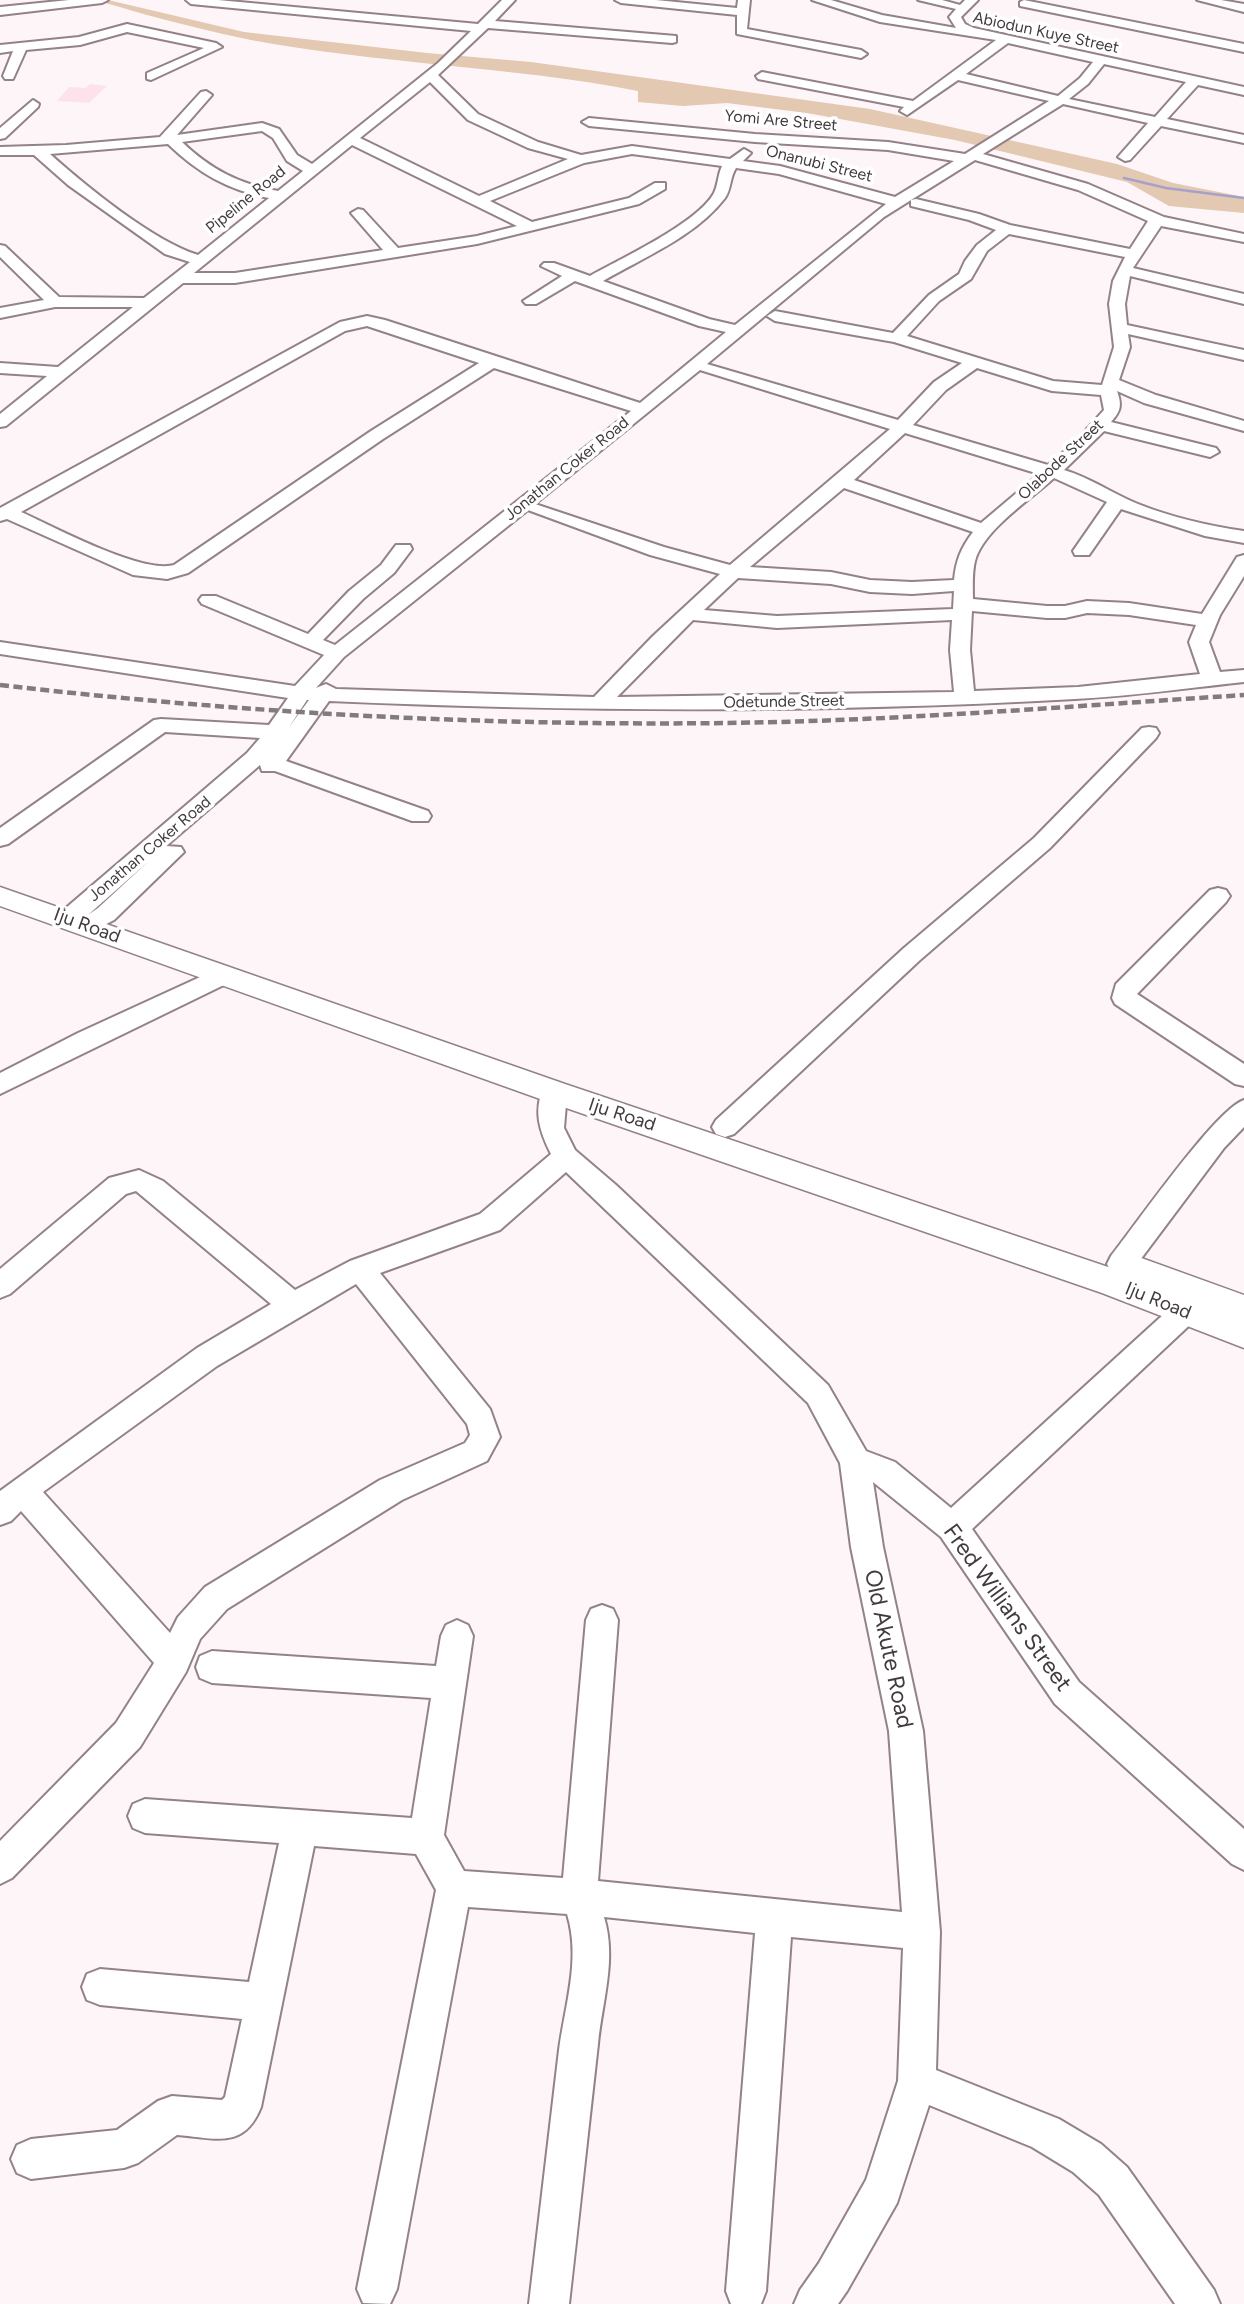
<!DOCTYPE html>
<html>
<head>
<meta charset="utf-8">
<style>
	body { margin:0 }
	canvas { display:block; background:#fdf5f7 }
</style>
</head>
<body>
<canvas width="1244" height="2304"></canvas>
<script>
const ctx = document.querySelector('canvas').getContext('2d');
ctx.lineJoin = 'round';
function fill(path, color) {
  ctx.fillStyle = color;
  ctx.fill(path, 'evenodd');
}
function trace(path, color, width, dash) {
  ctx.strokeStyle = color;
  ctx.lineWidth = width;
  ctx.lineCap = dash ? 'butt' : 'round';
  ctx.setLineDash(dash || []);
  ctx.stroke(path);
}
function label(font, color, halo, rows, align = 'center') {
  ctx.font = font + ' Figtree,sans-serif';
  ctx.lineWidth = 7;
  ctx.setLineDash([]);
  ctx.textBaseline = 'middle';
  ctx.strokeStyle = halo;
  ctx.fillStyle = color;
  for (const [text, x, y, turn = 0] of rows) {
    ctx.save();
    ctx.translate(x, y);
    ctx.rotate((+turn || 0) * Math.PI / 180);
    ctx.textAlign = isNaN(turn) ? turn : align;
    if (halo) ctx.strokeText(text, 0, 0);
    ctx.fillText(text, 0, 0);
    ctx.restore();
  }
}
const built = new Path2D(`
	M90,84L107,86L89,103L57,101L69,87L86,88Z`);
const green = new Path2D(`
	M85,0H108L244,32L427,53L531,62L870,109L1117,164L1173,183L1244,197V213L1169,206L1127,182L955,140L807,113L727,103L683,106L638,102V91C510,66 379,64 251,40C217,33 181,24 147,15C126,9 107,2 85,0Z`);
const stream = new Path2D(`
	M1124,178L1166,188L1244,198`);
const minor = new Path2D(`
	M69,0H108L102,3L0,15V7Z
	M186,0H218L478,24L502,0H515L495,21L676,36V42L672,43L488,28L438,75L478,114L538,142L581,155L632,146L730,159L744,149L751,153L743,161L780,166L895,197L954,161L888,150L755,142L589,126L582,122L589,118L755,134L888,142L965,154L1049,101L958,80L907,115L900,111L904,107L758,79L756,76L762,72L913,101L996,40L880,22L812,0H831L882,15L956,28L949,17L956,9L918,0H942L960,5L965,0H978L961,17L965,24L974,28L1244,87V95L1198,85L1167,119L1244,135V143L1161,126L1130,160L1125,161L1118,157L1148,123L1063,104L983,154L1088,184L1164,217L1244,234V242L1161,226L1133,268L1244,294V304L1130,276L1125,304L1127,325L1244,350V360L1128,334L1130,347L1119,380L1156,395L1244,421V431L1144,403L1117,391C1122,405 1121,411 1111,422L1216,448L1219,452L1210,457L1104,431L1064,470C1091,478 1113,494 1138,504C1171,517 1209,526 1244,531V543L1205,536L1121,509L1089,555H1075L1073,551L1107,502L1054,478C1031,499 983,530 975,561C972,573 973,587 973,599L1047,606H1065L1087,601L1129,603L1202,614L1237,557L1244,555V576L1220,615L1209,642L1220,672L1244,670V682C1188,688 1132,696 1075,699C827,713 577,712 329,701L286,761L428,811L431,816L428,821H412L275,771H262L260,765L166,846L181,847L184,852L114,920L87,934L79,932L76,925L68,927L60,925L56,919L60,913L247,753L260,738L165,732L8,844L0,846V828L154,720L161,719L269,725L288,698L0,654V642L295,686L324,655L202,604L199,600L202,596H216L308,634L349,591L381,565L396,545H410L412,549L394,573L363,599L323,640L335,645L631,411L494,368L383,439L188,573L167,579L133,575L7,519L0,521V508L340,322L367,316L385,320L640,403L726,332L699,326L575,281L536,304H526L523,301L562,276L541,266L544,263H554L590,276C620,259 698,223 714,193C718,185 718,174 722,166L632,154L584,163L490,201L532,222L629,198L655,183H665V189L639,204L477,244L235,283H183L6,426L0,427V414L47,376L0,373V363L58,367L133,307H55L0,318V308L44,300L0,257V245L5,246L59,297L144,298L190,262L165,254L68,185L34,155H0V147L66,145L160,137L201,92L206,91L212,95L177,135L262,123L279,129L297,155L312,164L438,63L471,31L191,4ZM1008,43L1093,62L1080,78L1058,96L966,74ZM1104,64L1186,82L1155,117L1069,99L1088,84ZM430,82L468,120L528,148L568,159L479,196L360,138ZM262,131L273,138L287,161L303,171L278,191C239,184 210,169 182,142ZM168,144C198,173 228,190 269,198L198,255C153,241 87,187 50,154ZM352,145L517,226L477,236L398,248L363,210L358,209L351,213L383,250L235,273H194ZM975,160L1078,190L1148,221L1130,249L1010,225L979,214L916,199L911,200ZM736,168L779,174L886,204L735,325L709,319L603,281C644,257 695,237 725,198C731,190 730,177 736,168ZM911,200V206L969,220L996,230L977,245L965,261L959,274L929,295L893,333L775,311L767,316L775,321L894,342L962,363L934,382L898,420L707,364L884,217ZM1009,234L1125,257L1113,281L1109,304L1114,347L1102,385L1053,381L907,336L939,301L971,279L987,251ZM367,326L479,363L371,431L174,565C141,574 55,527 21,512L345,331ZM977,368L1052,391L1101,395L1104,410L1074,443L1048,465L913,425L946,390ZM700,370L890,429L730,565L664,547L535,504ZM905,433L1039,474L981,523L854,480ZM844,488L973,532C961,548 956,560 954,580L912,582L870,580L831,572L750,567ZM528,510L650,555L720,574L653,636L594,697L336,689L326,684L316,688L344,657ZM738,578L831,584L870,592L912,594L954,591L953,609L777,616L704,610ZM972,611L1047,618H1065L1087,613L1129,615L1196,625L1189,642L1200,674L1078,687L974,691L970,650ZM693,620L777,628L952,620L950,650L954,692L617,697ZM307,700H309L289,727ZM149,861L98,908L88,915Z
	M615,0H656L737,8L738,0H750L747,29L861,50L867,54L861,58L737,34V15L621,3Z
	M1024,0L1244,44V52L1020,6V2Z
	M1197,0H1221L1244,4V12Z
	M127,24L216,43L222,47L151,80L147,79V73L204,48L127,32L80,45L26,50L13,79H5L3,76L13,51L0,53V45L79,37Z
	M33,100L39,104L38,107L5,138L0,139V128Z
	M1149,727L1156,728L1159,733L1156,738L1050,848L920,960L734,1134L725,1137L716,1134L712,1127L716,1120L904,948L1034,838L1142,728Z
	M1218,888L1226,890L1230,896L1226,902L1137,994L1244,1064V1086L1235,1084L1115,1004L1112,998L1116,984L1210,890Z
	M222,967L230,970L234,976L230,982L0,1094V1073L78,1033Z
	M554,1082L563,1085L567,1092L564,1128L575,1150L616,1185L828,1385L866,1451L895,1462L951,1508L1175,1304L1185,1300L1195,1304L1199,1312L1195,1320L972,1529L1079,1682L1244,1829V1870L1232,1864L1055,1704L941,1537L873,1482L883,1547L923,1731L940,1932L936,2070L1059,2119L1101,2144L1127,2167L1214,2290L1220,2304H1175L1099,2195L1073,2172L1032,2147L929,2105L897,2203L847,2291L838,2304H794L800,2290L819,2263L866,2180L898,2081L903,1948L791,1937L766,2291L761,2304H731L726,2291L755,1933L604,1917C617,1959 602,2002 598,2044C588,2131 579,2217 569,2304H529C539,2219 549,2135 559,2050C565,2005 581,1959 567,1914L468,1907L397,2289L390,2304L363,2303L357,2289L436,1890L416,1854L314,1846L261,2107C244,2150 215,2138 177,2135L138,2163L124,2168L31,2179L17,2173L11,2159L17,2145L31,2139L117,2130L158,2101L172,2096L222,2100L225,2097L242,2019L100,2005L87,2000L82,1987L87,1974L100,1969L249,1982L279,1843L145,1833L133,1828L128,1816L133,1804L145,1799L412,1818L431,1698L212,1683L200,1678L196,1667L200,1656L212,1651L436,1666L441,1636L446,1625L457,1620L468,1625L473,1636L444,1835L464,1871L563,1878L586,1620L591,1609L602,1605L613,1609L618,1620L598,1881L902,1912L889,1731L851,1547L840,1463L808,1403L566,1172L500,1230L380,1273L490,1409L500,1437L487,1461L402,1500L227,1609L200,1639L186,1672L140,1747L12,1878L0,1884V1841L116,1723L154,1663L21,1511L11,1521L0,1525V1491L197,1348L271,1304L136,1191L126,1194L10,1294L0,1298V1269L109,1178L139,1170L163,1181L295,1290L350,1261L480,1214L551,1154C540,1132 532,1110 545,1085ZM356,1284L467,1424L470,1435L465,1443L380,1480L205,1587L178,1617L170,1633L43,1492L217,1366Z
	M1244,1100V1127L1224,1148L1131,1272L1121,1275L1111,1272L1107,1264L1111,1256C1134,1227 1216,1109 1244,1100Z`);
const major = new Path2D(`
	M0,887L565,1084L1117,1270L1121,1259L1133,1255L1244,1295V1348L1102,1293L543,1100L0,906Z`);
const rail = new Path2D(`
	M0,685C241,713 483,726 725,723C898,721 1071,706 1244,695`);
const farStreetnames = [
	["Abiodun Kuye Street",1046,33,12],
	["Yomi Are Street",781,121,5],
	["Onanubi Street",819,164,14],
	["Pipeline Road",246,200,-39],
	["Olabode Street",1061,460,-43],
	["Jonathan Coker Road",567,469,-39],
	["Odetunde Street",784,702,-1],
	["Jonathan Coker Road",150,849,-40]
];
const streetNames = [
	["Iju Road",87,926,20],
	["Iju Road",622,1115,18],
	["Iju Road",1158,1301,22]
];
const nearStreetnames = [
	["Fred Willians Street",1007,1608,54],
	["Old Akute Road",888,1649,78]
];
fill(built, '#fde2eb');
fill(green, '#e3c8b2');
trace(stream, '#a6a1c8', 2.5);
trace(minor, '#938288', 4);
trace(major, '#938288', 3);
fill(minor, '#fff');
fill(major, '#fff');
trace(rail, '#827a7c', 4.5, [9, 4.5]);
label('16px', '#423b3d', '#fff', farStreetnames);
label('19px', '#423b3d', '#fff', streetNames);
label('23px', '#423b3d', '#fff', nearStreetnames);
</script>
</body>
</html>
